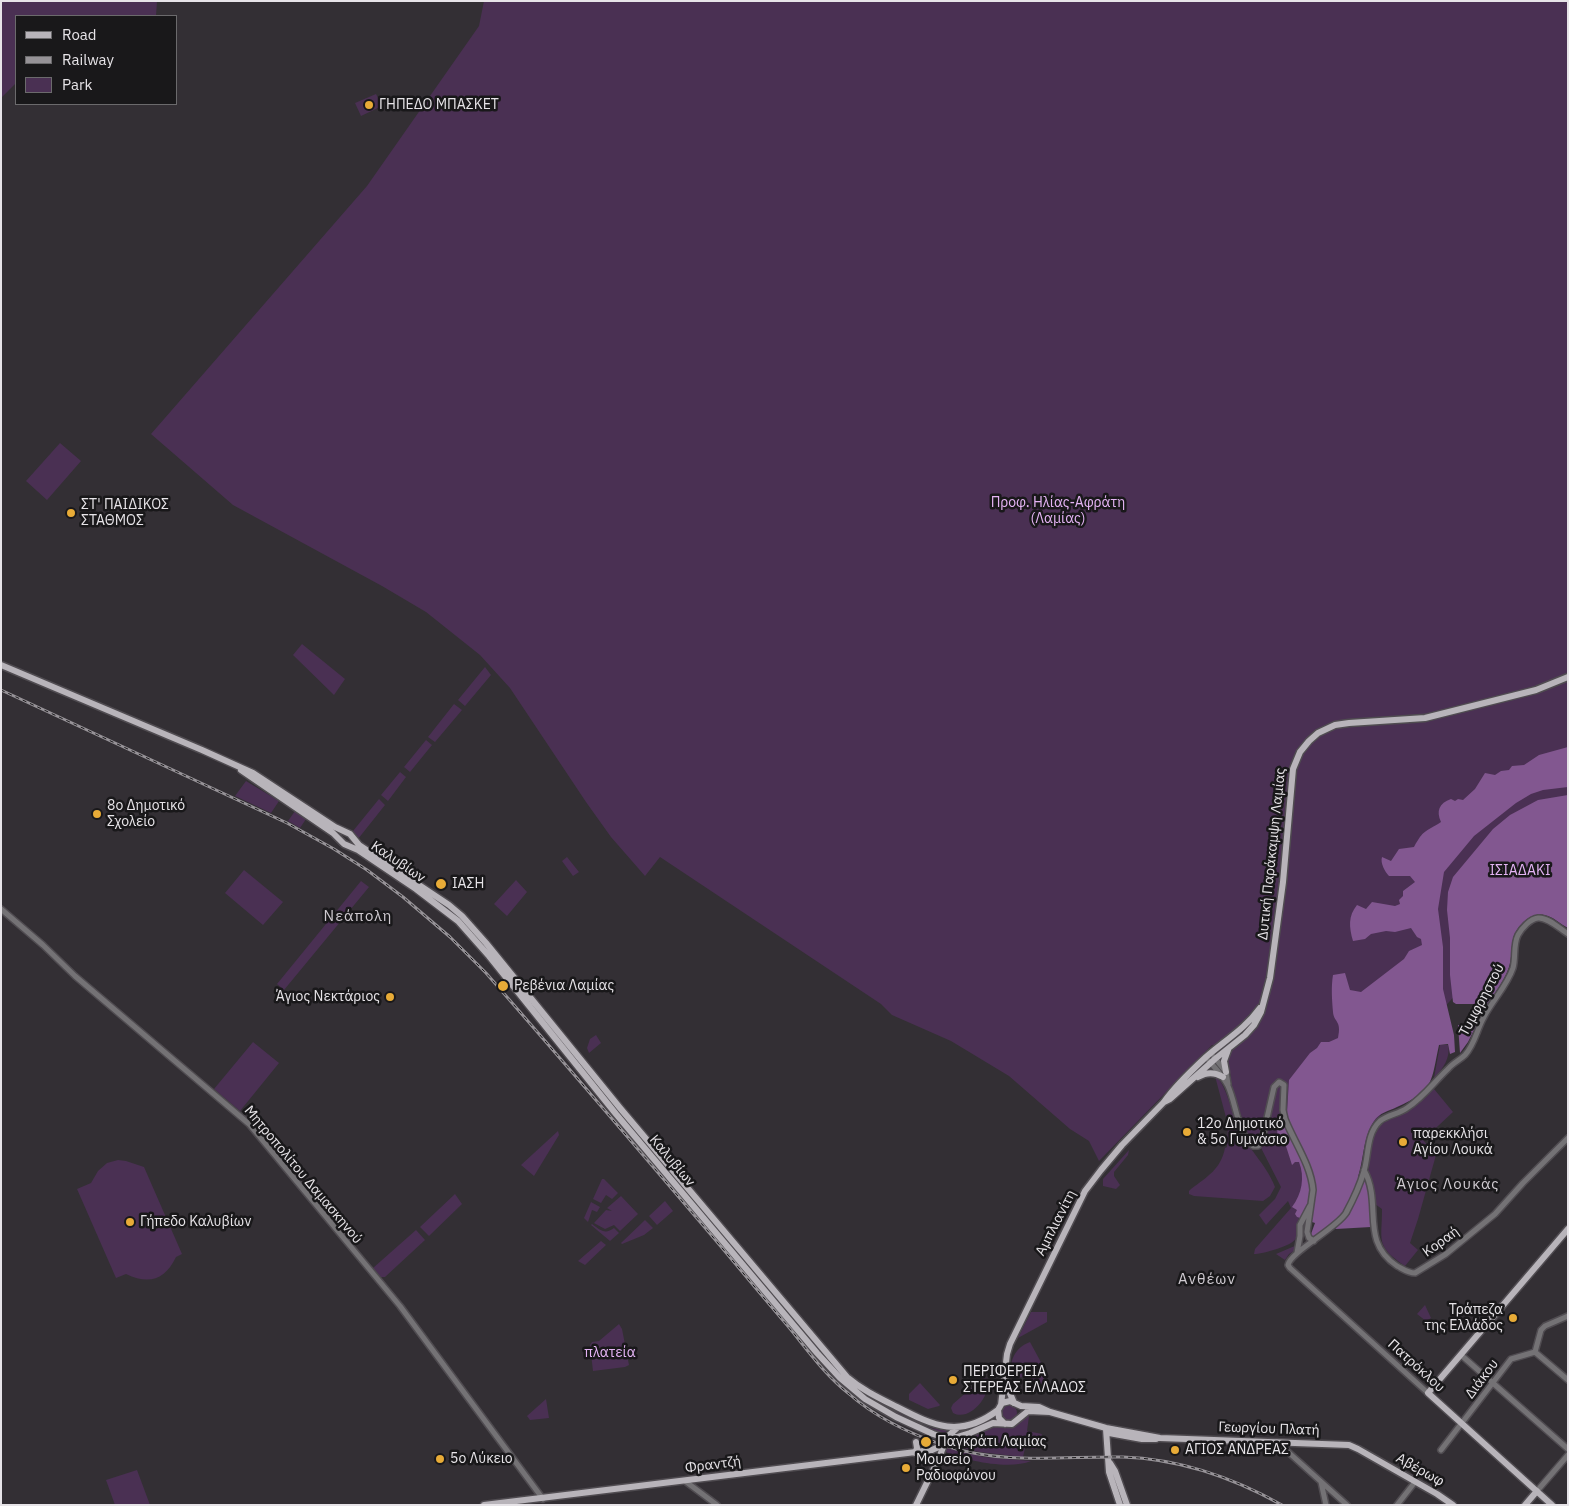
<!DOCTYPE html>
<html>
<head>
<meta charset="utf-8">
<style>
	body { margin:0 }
	#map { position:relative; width:1569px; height:1506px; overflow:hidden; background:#332f34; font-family:"IBM Plex Sans",sans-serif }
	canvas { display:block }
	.frame { position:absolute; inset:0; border:2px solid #e7e4e8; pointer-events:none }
	.legend { position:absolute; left:15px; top:15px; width:162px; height:90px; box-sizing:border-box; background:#19181a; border:1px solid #6b6a6c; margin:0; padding:6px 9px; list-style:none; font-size:15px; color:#e7e4e8 }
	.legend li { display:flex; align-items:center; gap:10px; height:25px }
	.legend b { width:25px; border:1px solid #6b6a6c }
</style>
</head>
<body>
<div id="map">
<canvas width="1569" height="1506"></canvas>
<div class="frame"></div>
<ul class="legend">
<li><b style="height:6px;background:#b8b4ba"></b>Road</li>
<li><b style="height:6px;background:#969297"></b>Railway</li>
<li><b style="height:14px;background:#4a3053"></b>Park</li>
</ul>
</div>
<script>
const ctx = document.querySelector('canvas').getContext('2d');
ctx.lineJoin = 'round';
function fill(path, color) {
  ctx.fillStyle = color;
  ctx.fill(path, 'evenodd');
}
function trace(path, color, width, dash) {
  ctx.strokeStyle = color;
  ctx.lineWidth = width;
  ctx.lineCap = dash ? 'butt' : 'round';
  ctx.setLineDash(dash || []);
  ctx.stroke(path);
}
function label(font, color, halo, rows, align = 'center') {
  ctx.font = font + ' "IBM Plex Sans",sans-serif';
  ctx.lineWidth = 5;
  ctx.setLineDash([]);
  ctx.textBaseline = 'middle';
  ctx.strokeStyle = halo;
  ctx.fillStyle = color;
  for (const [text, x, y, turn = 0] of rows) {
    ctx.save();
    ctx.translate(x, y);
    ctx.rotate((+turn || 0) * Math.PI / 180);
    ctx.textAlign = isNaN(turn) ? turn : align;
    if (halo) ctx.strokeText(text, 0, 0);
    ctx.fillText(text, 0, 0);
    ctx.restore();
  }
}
const green = new Path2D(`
	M1,1H157L156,16H16V83L1,98Z
	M484,1H1568V924C1554,918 1539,907 1525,918C1520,922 1516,929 1512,934L1425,1028L1324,1224L1297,1217L1299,1218C1296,1225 1298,1232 1296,1238C1293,1246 1262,1254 1254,1254L1255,1249L1291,1208L1288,1201L1266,1225L1259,1215L1275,1199L1281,1187L1257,1140H1253L1249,1136L1235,1099L1230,1084L1231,1076L1220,1047L1212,1045L1099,1161L1089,1141L1070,1129L1009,1076L951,1041L892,1015L881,1004L660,857L645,876L611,837L586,802L510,688L480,655L426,612L382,586L233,505L151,434L367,186L479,26Z
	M376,94L382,106L361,116L355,103Z
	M60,443L81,461L47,500L26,481Z
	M302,644L345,679L334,695L293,655Z
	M485,667L491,675L465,706L458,700Z
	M454,704L462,710L435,742L428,737Z
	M426,740L432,745L410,772L404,767Z
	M400,772L406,777L388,801L381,795Z
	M246,781L279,801L271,813L235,796Z
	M379,799L385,805L358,839L353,831Z
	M295,811L306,819L300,828L288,821Z
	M567,857L579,872L573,876L562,861Z
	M244,870L283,902L263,925L225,893Z
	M516,880L527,892L507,916L494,904Z
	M361,881L369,887L284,990L277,984Z
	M596,1035L601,1043L589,1053L587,1048L590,1039Z
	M253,1042L279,1063L240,1111L214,1089Z
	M1440,1045H1448C1451,1057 1443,1069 1434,1078Z
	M1215,1076C1225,1081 1232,1113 1237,1124C1246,1148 1266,1163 1275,1187L1270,1196L1263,1201L1194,1196L1189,1194V1191L1191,1189C1207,1177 1221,1169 1225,1148L1227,1147L1228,1125Z
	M1434,1089L1453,1112L1423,1140L1436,1155L1418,1219L1410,1243L1418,1250L1405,1266C1375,1246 1382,1241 1382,1209L1375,1204L1368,1171L1372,1141L1379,1127L1388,1119L1404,1113L1425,1098Z
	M558,1131L559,1135L534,1176L521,1165Z
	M1129,1150L1128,1155L1114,1172V1176L1120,1185L1116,1189L1103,1186V1179Z
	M118,1160L126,1161L144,1167L182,1254L176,1257C165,1280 149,1285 126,1274L116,1278L77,1189L91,1183L98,1171L107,1163Z
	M602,1179H604L618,1193L612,1199L606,1195L601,1203L593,1199Z
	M455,1194L462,1204L429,1236L420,1227Z
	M621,1196L638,1214L620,1231L614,1225L605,1229L594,1223L606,1210L612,1211L607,1208Z
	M665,1201L673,1211L657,1225L649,1216Z
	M591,1202L600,1207L597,1212L592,1210L588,1222L584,1218Z
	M645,1220L653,1228L644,1235L622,1244L621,1243Z
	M592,1224C600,1230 605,1235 614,1228L619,1233L610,1241L591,1225Z
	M416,1230L425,1240L385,1277H381L373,1268Z
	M601,1241L606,1245L585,1265L578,1261Z
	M1297,1245V1249L1289,1254L1285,1260L1276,1254Z
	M1425,1305L1431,1318L1426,1321L1417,1314Z
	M1031,1312H1047V1322L1018,1338Z
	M619,1324L622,1329L629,1365L625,1367L593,1371L590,1345L592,1342L599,1341Z
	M1030,1342L1043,1366L1045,1383L1040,1385L1031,1384V1379L1021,1377H1010C1010,1361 1014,1348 1030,1342Z
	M984,1377L988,1379C991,1396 970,1422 953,1413L951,1408L953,1404Z
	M920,1383L940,1405L939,1406L928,1409L909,1400V1394Z
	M546,1399L549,1418L530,1420L527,1416Z
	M881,1403C901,1414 925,1431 948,1430C946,1432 945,1433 942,1433C929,1434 893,1412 880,1405Z
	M1001 1413a8 8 0 1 1 16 0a8 8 0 1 1-16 0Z
	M1028,1415L1029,1416L1027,1431L1042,1434L1036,1449L1025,1448L1023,1457L979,1452L950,1445L995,1427L1012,1428Z
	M947,1448L984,1457L1031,1461C1010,1470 966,1461 946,1452Z
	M137,1470L150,1505H115L106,1480Z`);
const forest = new Path2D(`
	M1568,747V787L1543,790L1531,794L1516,803L1474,836L1444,872L1438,909L1443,947V989L1454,1035L1455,1052L1450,1054L1448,1044L1439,1045C1431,1081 1435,1090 1397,1107C1389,1111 1379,1113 1374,1121C1363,1137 1364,1159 1358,1177L1367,1182L1372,1221L1371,1227L1336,1229L1331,1224L1317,1235L1312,1237L1311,1234L1315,1223L1297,1217L1295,1214L1297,1210L1292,1207C1302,1194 1305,1177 1299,1162H1295L1292,1165L1284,1140L1277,1138L1278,1117L1287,1113L1289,1080L1310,1053L1317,1048L1321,1042H1329L1338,1038C1342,1020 1334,1023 1333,1012C1332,1000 1331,987 1333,975L1345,973L1350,990L1361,992L1404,959L1409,951L1422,945L1421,939L1417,937L1411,928L1395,932L1386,931L1371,934L1365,939L1353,941C1349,927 1348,916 1357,905L1366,909L1372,902L1395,906L1400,904L1399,900L1403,896V891L1415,882L1410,876H1389C1385,872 1380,863 1382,857L1391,861L1399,849L1414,847C1424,829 1424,833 1441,822C1436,811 1439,803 1451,799L1455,801L1458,799L1463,800L1475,789L1485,773L1495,775L1501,771L1509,770L1512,766L1524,765L1539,755Z
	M1568,795V928C1560,924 1553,916 1544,915C1530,912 1516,927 1513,939C1511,948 1512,958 1509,967C1505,980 1495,992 1488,1004H1456L1453,1002L1450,975V938L1447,910L1448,892L1453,877L1493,829L1510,815L1538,800Z
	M1477,1024L1468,1042L1460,1053L1458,1025Z`);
const minor = new Path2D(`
	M1,909L43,945L75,976L249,1124L400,1306L543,1499
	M1214,1057L1226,1072L1228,1084
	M1209,1061C1216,1069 1223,1076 1228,1086C1236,1103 1238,1135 1253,1146H1258L1262,1140L1274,1087L1279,1082L1284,1085L1283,1110L1285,1119C1294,1142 1311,1165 1313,1190L1307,1232L1309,1238L1314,1241
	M1364,1170C1383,1204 1359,1241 1397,1266C1403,1269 1408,1273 1415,1273L1446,1254L1495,1214L1523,1183L1568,1138
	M1297,1253L1300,1236V1225L1310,1206
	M1535,1352L1568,1380
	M1461,1355L1568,1449
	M1428,1393L1290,1268L1288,1265C1290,1252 1336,1229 1346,1213C1353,1200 1360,1185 1364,1171C1369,1155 1366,1134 1380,1121C1387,1115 1399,1114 1407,1108C1424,1097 1434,1082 1448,1069C1453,1063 1460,1060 1465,1055C1475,1044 1477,1029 1484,1017C1492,1001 1507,986 1513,968C1516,958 1513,945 1518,935C1522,928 1530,919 1538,918C1548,917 1560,929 1568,934
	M1277,1442L1347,1505
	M1441,1450L1511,1359L1535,1352L1541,1330L1545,1326L1568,1316
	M685,1481L717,1505
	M1321,1482L1326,1505
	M1537,1491L1568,1455
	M1397,1505L1415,1482`);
const major = new Path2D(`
	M1,665L202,750L253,773L335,827L350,834L359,845L449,905L462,916L486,943L620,1108L847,1377C862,1390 879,1398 897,1407C934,1426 960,1439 998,1410
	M241,770L333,833L344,844L358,850L416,889L458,921L489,956L616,1114L817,1353L840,1378L865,1399L896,1417L933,1434L942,1437H957L970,1433L993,1423L1012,1424L1028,1411L1050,1412
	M1226,1072L1224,1061L1228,1050
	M1198,1077C1207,1072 1214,1072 1223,1077
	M1164,1102L1170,1099L1215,1059L1245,1035L1254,1025L1261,1012L1270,978L1283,882L1293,769L1300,752L1309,741L1318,733L1335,725L1349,723L1425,718L1536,690L1568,677
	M1006,1379L1009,1391L1014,1403
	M1001,1405L1007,1354L1010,1344L1085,1191L1101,1170L1122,1145L1164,1102C1175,1086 1191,1071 1206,1057C1224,1041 1245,1029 1260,1008
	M1005,1424L999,1418L998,1410L1002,1403L1010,1401L1021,1406L1039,1407L1050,1412L1106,1428L1160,1438L1349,1445L1358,1449L1437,1494L1453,1505
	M1106,1429L1109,1472L1120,1505
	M1109,1433L1142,1439H1156
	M915,1453L917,1448L916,1442
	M1110,1463L1115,1471L1127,1505
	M484,1505L932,1450L943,1445
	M916,1505L939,1458L947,1437L957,1428
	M1525,1505L1537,1491
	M1552,1505L1428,1393L1568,1229`);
const rail = new Path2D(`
	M1,690L287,823L334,849L367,870L403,897L450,937L486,973C556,1053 626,1135 695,1216C726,1252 756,1289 787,1325C806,1348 824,1374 848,1393C876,1418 910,1434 946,1446C1003,1465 1063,1456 1123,1457C1180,1459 1232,1477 1282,1505`);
const markers = [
	[369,105,5,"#e8ab37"],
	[71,513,5,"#e8ab37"],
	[97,814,5,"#e8ab37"],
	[441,884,6,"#e8ab37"],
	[503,986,6,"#e8ab37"],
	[390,997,5,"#e8ab37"],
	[1187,1132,5,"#e8ab37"],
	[1403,1142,5,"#e8ab37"],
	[130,1222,5,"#e8ab37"],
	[1513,1318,5,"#e8ab37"],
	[953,1380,5,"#e8ab37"],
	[926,1442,6,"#e8ab37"],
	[1175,1450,5,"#e8ab37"],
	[440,1459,5,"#e8ab37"],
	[906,1468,5,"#e8ab37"]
];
const poiNames = [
	["ΓΗΠΕΔΟ ΜΠΑΣΚΕΤ",379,105],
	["ΣΤ' ΠΑΙΔΙΚΟΣ",81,505],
	["ΣΤΑΘΜΟΣ",81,521],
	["8ο Δημοτικό",107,806],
	["Σχολείο",107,822],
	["ΙΑΣΗ",452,884],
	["Ρεβένια Λαμίας",514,986],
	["Άγιος Νεκτάριος",380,997,"right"],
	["12ο Δημοτικό",1197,1124],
	["& 5ο Γυμνάσιο",1197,1140],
	["παρεκκλήσι",1413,1134],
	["Αγίου Λουκά",1413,1150],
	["Γήπεδο Καλυβίων",140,1222],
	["Τράπεζα",1503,1310,"right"],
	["της Ελλάδος",1503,1326,"right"],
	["ΠΕΡΙΦΕΡΕΙΑ",963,1372],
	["ΣΤΕΡΕΑΣ ΕΛΛΑΔΟΣ",963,1388],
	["Παγκράτι Λαμίας",937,1442],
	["ΑΓΙΟΣ ΑΝΔΡΕΑΣ",1185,1450],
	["5ο Λύκειο",450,1459],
	["Μουσείο",916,1460],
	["Ραδιοφώνου",916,1476]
];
const parkNames = [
	["Προφ. Ηλίας-Αφράτη",1058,503],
	["(Λαμίας)",1058,519],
	["ΙΣΙΑΔΑΚΙ",1520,871],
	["πλατεία",610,1353]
];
const streetNames = [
	["Δυτική Παράκαμψη Λαμίας",1272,854,-84],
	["Καλυβίων",398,862,34],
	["Τυμφρηστού",1482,1000,-62],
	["Καλυβίων",672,1161,50],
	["Μητροπολίτου Δαμασκηνού",303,1175,50],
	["Αμπλιανίτη",1056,1223,-63],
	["Κοραή",1441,1242,-36],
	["Πατρόκλου",1416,1366,42],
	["Διάκου",1482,1379,-53],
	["Γεωργίου Πλατή",1269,1429,2],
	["Φραντζή",713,1465,-7],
	["Αβέρωφ",1420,1470,29]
];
const neighbourhoodNames = [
	["Νεάπολη",358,917],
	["Άγιος Λουκάς",1448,1185],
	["Ανθέων",1207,1280]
];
fill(green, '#4a3053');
fill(forest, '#825790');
trace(minor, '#504c51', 8);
trace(major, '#504c51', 9);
trace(minor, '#747275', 5);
trace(major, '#b8b4ba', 6);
trace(rail, '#969297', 3);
trace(rail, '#19181a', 1, [4]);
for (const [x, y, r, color] of markers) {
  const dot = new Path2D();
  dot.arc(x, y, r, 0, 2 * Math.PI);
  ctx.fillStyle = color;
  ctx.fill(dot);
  trace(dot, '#19181a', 2);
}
label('14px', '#e7e4e8', '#19181a', poiNames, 'left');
label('14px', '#e5b4f5', '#19181a', parkNames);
label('14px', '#e7e4e8', '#19181a', streetNames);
ctx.letterSpacing = '1px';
label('15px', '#cfcad0', '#19181a', neighbourhoodNames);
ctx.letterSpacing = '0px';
</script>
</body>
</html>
